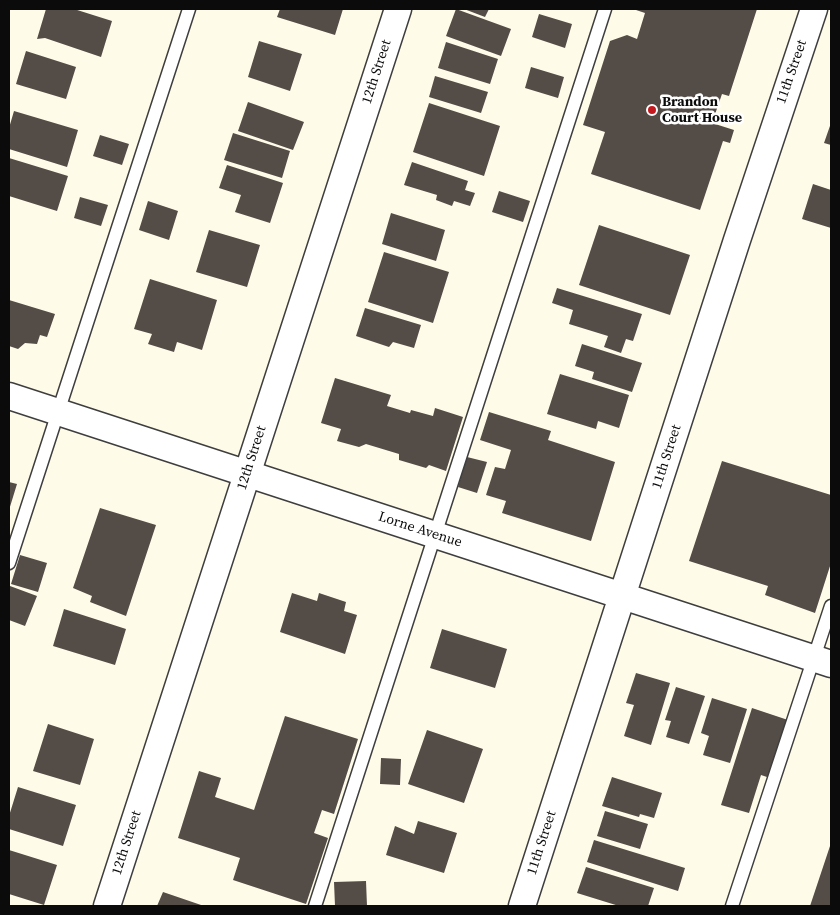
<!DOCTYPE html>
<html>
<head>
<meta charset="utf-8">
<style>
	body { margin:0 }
	#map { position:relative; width:840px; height:915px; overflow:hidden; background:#fffbe9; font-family:"Source Serif 4",serif }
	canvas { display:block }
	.frame { position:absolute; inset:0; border:10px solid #0b0b0b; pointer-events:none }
</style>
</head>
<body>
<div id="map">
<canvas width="840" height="915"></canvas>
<div class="frame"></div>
</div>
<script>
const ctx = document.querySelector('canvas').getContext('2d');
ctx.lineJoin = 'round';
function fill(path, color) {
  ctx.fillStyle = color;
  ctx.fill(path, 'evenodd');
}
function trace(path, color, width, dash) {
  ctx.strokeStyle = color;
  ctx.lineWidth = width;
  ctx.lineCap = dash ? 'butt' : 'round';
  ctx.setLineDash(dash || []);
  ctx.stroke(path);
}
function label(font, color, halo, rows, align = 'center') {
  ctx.font = font + ' "Source Serif 4",serif';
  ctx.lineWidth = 5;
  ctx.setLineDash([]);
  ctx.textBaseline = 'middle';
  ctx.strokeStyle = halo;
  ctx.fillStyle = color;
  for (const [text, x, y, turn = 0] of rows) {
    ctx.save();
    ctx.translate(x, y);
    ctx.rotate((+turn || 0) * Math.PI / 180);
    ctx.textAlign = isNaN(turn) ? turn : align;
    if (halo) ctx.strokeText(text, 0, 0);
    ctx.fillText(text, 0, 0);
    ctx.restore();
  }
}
const building = new Path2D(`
	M46,9H74L112,21L101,57L45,38L37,39Z
	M280,9H343L335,35L277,17Z
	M456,9L511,29L501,56L446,36Z
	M464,9H489L485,17Z
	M633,9H757L729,96L722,94L712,123L734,130L730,143L723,141L700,210L591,174L605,132L583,125L610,41L627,35L637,39L645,13Z
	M539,14L572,24L565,48L532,37Z
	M259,41L302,54L290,91L248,77Z
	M446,42L498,59L490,84L438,68Z
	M26,51L76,67L66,99L16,84Z
	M531,67L564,77L558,98L525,88Z
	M435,76L488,92L481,113L429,97Z
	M248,102L304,122L293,150L238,131Z
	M429,103L500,126L484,176L413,152Z
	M14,111L78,130L67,167L9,149V128Z
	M831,123V145L824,143Z
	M233,133L290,151L282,178L224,160Z
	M100,135L129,144L122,165L93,156Z
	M9,158L68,176L57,211L9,196Z
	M412,162L468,181L465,190L475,193L470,206L454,201L452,206L436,200L437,195L404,185Z
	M227,165L283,183L270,223L235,212L241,195L219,188Z
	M813,184L831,190V228L802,219Z
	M499,191L530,201L523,222L492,212Z
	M80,197L108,205L101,226L74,218Z
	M148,201L178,211L169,240L139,230Z
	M391,213L445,230L436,261L382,244Z
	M599,225L690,255L670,315L579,285Z
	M209,230L260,245L247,287L196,272Z
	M384,252L449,272L433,323L368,302Z
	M150,279L217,300L202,350L177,342L174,352L148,344L152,334L134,329Z
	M557,288L642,314L633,341L626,339L621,353L604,347L608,336L569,324L573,310L552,303Z
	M9,300L55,314L47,337L40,335L37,344L25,343L18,349L9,346Z
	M365,308L421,325L414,348L393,342L389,347L356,336Z
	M582,344L642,363L632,392L592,379L594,372L575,366Z
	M560,374L629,395L619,428L598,421L596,429L547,414Z
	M335,378L391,395L387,406L410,413L411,410L433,416L435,408L463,417L446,471L429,465L426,468L399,460V454L366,444L359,447L337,441L341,429L321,423Z
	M489,412L551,431L548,440L615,462L591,541L502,513L506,501L486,495L495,467L505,469L511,450L480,440Z
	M467,457L487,462L477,493L458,487Z
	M722,461L831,495V563L815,613L765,595L768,586L689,561Z
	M9,482L17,484L9,510Z
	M100,508L156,525L126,616L90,602L92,596L73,588Z
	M20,555L47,563L38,592L11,584Z
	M10,586L37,596L25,626L9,620V590Z
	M292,593L317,601L319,593L346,602L344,611L357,615L345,654L280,632Z
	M64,609L126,629L115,665L53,646Z
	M442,629L507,649L495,688L430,668Z
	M636,673L670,683L651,745L624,736L634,705L626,703Z
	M676,687L705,696L689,744L666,737L671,721L665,720Z
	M712,698L747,709L730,763L703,755L709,736L701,733Z
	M752,708L788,720L770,778L761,775L749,813L721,805Z
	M285,716L358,739L334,814L322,810L314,833L328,838L306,904L233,880L240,858L178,838L199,771L221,778L215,797L254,810Z
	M48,724L94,739L80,785L33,771Z
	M427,730L483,749L464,803L408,784Z
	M381,758L401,759L400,785L380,784Z
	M612,777L662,793L654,818L640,814L639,817L602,806Z
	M18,787L76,805L63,846L9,829V816Z
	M605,811L648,824L640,849L597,836Z
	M418,821L457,833L444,873L386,855L395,826L414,834Z
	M594,840L685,868L678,891L587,862Z
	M831,843V906H810Z
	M9,850L57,865L44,905L9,894Z
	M586,867L654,888L648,906H619L577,893Z
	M366,881L367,906H335L334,882Z
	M163,892L204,906H157Z`);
const service = new Path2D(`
	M9,563L189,9
	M315,906L605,9
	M732,906L831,606`);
const minor = new Path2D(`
	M9,396L831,664
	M107,906L398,9
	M522,906L737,240L814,9`);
const markers = [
	[652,110,5,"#c41a1f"]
];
const streetNames = [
	["12th Street",377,72,-72],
	["11th Street",792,72,-71],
	["11th Street",667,457,-72],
	["12th Street",252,458,-72],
	["Lorne Avenue",420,530,18],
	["12th Street",127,843,-72],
	["11th Street",542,843,-72]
];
const poiNames = [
	["Brandon",662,102],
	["Court House",662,118]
];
fill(building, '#544c47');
trace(service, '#3e3e3e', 15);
trace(minor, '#3e3e3e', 29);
trace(service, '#fff', 12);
trace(minor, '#fff', 26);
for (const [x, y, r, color] of markers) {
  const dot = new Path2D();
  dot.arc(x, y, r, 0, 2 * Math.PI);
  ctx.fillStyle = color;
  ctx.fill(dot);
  trace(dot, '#fff', 2);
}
label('14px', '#0b0b0b', '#fff', streetNames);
label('bold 14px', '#0b0b0b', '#fff', poiNames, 'left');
</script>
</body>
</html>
